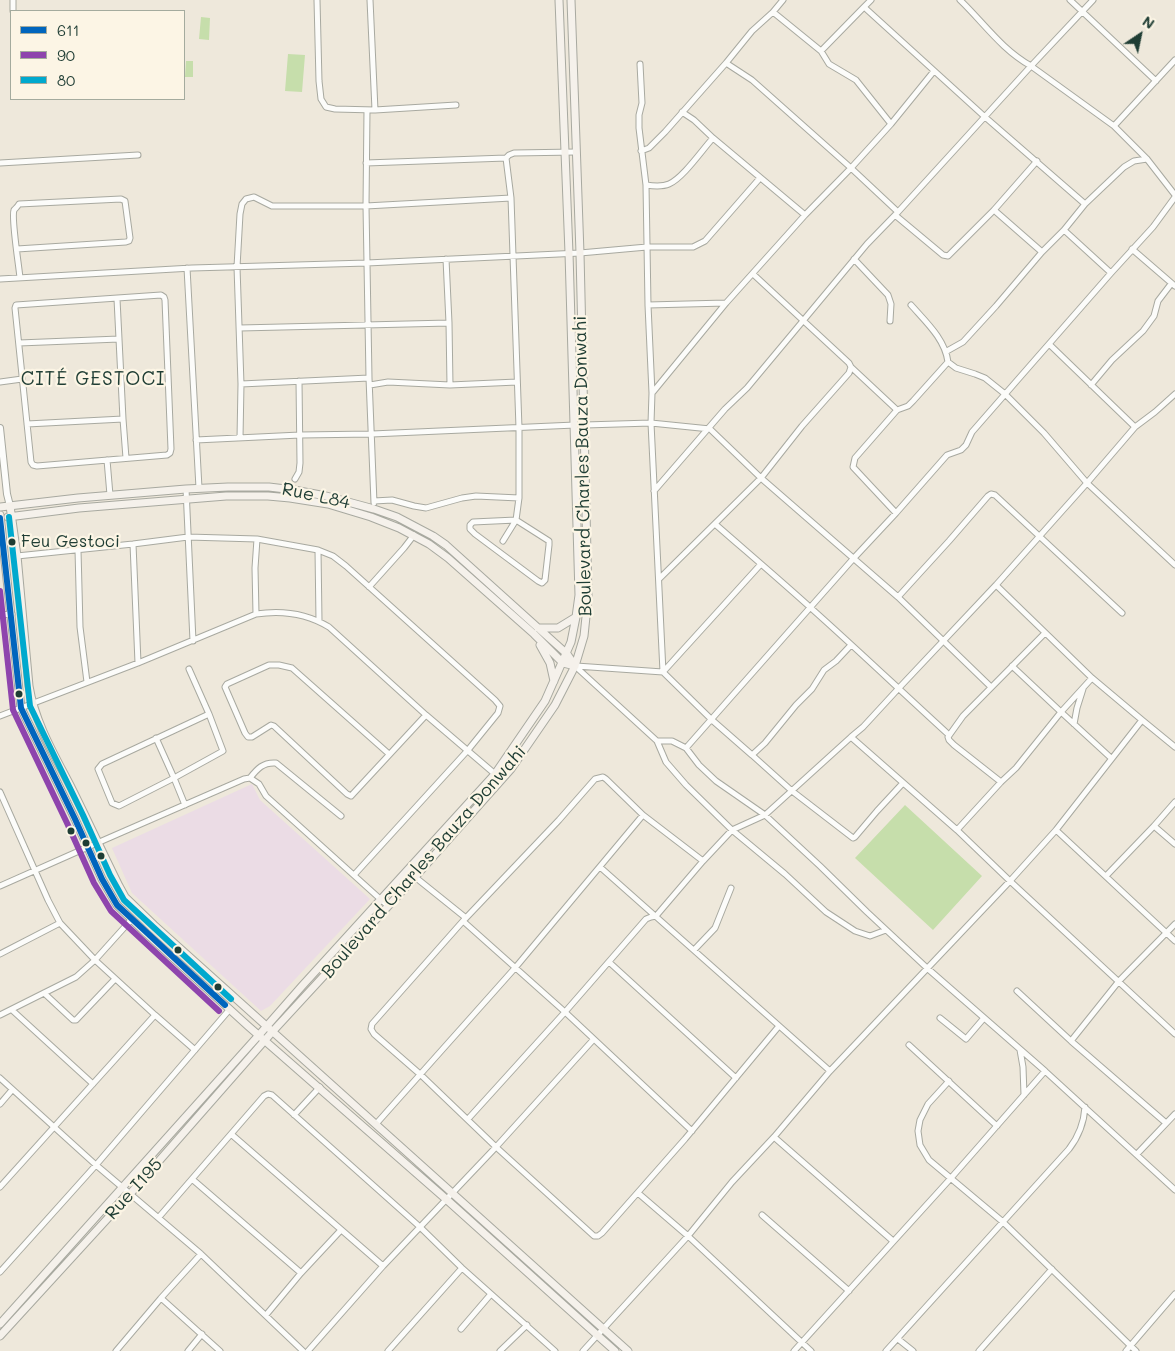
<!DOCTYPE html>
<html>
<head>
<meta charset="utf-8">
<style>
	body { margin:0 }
	#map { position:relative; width:1175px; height:1351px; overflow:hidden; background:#eee8db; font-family:Mali,sans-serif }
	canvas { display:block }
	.legend { position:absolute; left:10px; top:10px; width:175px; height:90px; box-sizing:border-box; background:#fcf5e5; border:1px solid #a4ab9e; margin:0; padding:6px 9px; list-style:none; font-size:15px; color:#1f3d34 }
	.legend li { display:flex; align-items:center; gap:10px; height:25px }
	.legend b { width:25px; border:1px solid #a4ab9e }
	.north { position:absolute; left:1115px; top:10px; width:50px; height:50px; -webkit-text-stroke:4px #fcf5e5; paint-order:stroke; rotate:34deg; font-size:14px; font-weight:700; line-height:20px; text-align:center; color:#1f3d34 }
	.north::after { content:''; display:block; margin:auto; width:18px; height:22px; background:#1f3d34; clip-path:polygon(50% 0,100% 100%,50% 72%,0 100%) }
</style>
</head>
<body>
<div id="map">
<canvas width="1175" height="1351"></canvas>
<ul class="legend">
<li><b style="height:6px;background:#0065bd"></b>611</li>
<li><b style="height:6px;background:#8e44ad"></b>90</li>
<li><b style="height:6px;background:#00a9ce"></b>80</li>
</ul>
<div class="north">N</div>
</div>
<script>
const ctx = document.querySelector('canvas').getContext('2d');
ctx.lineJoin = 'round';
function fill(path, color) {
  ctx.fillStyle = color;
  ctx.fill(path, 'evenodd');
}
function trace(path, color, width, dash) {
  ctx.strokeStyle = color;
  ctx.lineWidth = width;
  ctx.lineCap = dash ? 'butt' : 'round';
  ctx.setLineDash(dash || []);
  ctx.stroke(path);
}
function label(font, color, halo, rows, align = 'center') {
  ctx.font = font + ' Mali,sans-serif';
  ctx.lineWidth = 4.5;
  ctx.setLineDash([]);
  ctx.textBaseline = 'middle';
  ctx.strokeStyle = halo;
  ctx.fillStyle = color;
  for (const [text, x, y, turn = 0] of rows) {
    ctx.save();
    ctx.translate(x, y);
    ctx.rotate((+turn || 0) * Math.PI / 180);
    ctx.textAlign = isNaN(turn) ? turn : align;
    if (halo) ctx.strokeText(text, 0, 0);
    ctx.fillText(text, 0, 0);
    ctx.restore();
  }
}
const built = new Path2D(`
	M252,784L260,800L370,899L270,1006L261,1011L132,893L112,848Z`);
const green = new Path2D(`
	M201,17L210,18L209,40L199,39Z
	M288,54L305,55L302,92L285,91Z
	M186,61H193V77H185Z
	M905,805L982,876L933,930L855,858Z`);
const minor = new Path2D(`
	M317,0L319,81L321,99L326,107L335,109L375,110L456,105
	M370,0L375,110
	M871,0L864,7L985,117L1085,204L1124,167L1134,161L1147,159
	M960,0C984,23 1001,49 1031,66L1114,126L1147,159L1175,195
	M1070,0L1156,81
	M13,11V0
	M773,12L821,51L829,64L856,80L891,124
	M821,51L864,7
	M726,63L752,80L851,168L898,212
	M640,64L642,103L639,115V128L646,185L648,305L652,393L651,423L663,672
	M367,110L366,206L369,378L374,503
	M682,112L694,120L713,138L805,215
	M1114,126L1175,60
	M641,151L649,148L665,132L726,63L752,31L773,12L783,0
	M0,163L138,155
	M366,163L506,158
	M646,185C653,186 662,187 669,184C683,178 702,150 713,138
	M1085,204L1064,230L1111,273
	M895,215L943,255L948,256L994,210L1037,161
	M17,249L126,242L129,241L130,238L125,201L121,199L19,204C18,206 15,209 14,210C11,218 19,266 20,278
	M1132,249L1175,286
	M1042,252L1064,230
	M446,259L449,323L450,385L517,382
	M854,259L888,295L891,304L890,321
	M187,268L199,488
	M0,279L192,268L367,263L580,253L647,247H693L705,241L760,178
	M161,295L164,297L165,300L171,449L170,453L167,455L37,466L33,465L31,462L15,308L16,305Z
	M117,299L123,419L126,458
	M648,305L726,303
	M911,305C926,322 945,339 948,362L956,368L975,374L985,378L1005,394L1044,433L1087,483L1175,565
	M240,328L449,323
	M19,343L119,339
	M1049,344L1135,427
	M947,351L963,342L996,306L1042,252L994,210
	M851,367L897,410L855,458L853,467L896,513
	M0,382L22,379
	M241,384L369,378
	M370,385L388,382L450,385
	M1091,385L1112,360L1143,331L1154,316L1158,301L1171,284
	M653,392L726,303L805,215L851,168L891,124L934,71
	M897,410L908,406L913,401L948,362
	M27,424L123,419
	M585,425L651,423L710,429L761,478L898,597L991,687
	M240,438L241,384L237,267L240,214L242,204L246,199L254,197L272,206H366L511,198
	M196,440L300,435L372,434L575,425
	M107,460L110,495
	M295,479L299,472L300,463L299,381
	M186,489L193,641
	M654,491L725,409L747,388L867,244L898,212L1031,66L1093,0
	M374,501L392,500L414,506L426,508L462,498L476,496L519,498V428L511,198L506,158L509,155L514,153L576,152
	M715,524C747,552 780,580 812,609C858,650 903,693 949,735
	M503,541L516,520L473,522L470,525V529L475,534L538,581L542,583L545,580L549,545V541L516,520L519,498
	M133,544L138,663
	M78,550L80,627L87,682
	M318,550L319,621
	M17,556L133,544L188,537L257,539L318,550L333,556L346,566L495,700L500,706L498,713L468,750L354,875
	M659,579L761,478L802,426L849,373L851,367L849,363L753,274
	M369,587L404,548L414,535
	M898,597L949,541L988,496L991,494L995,495L1122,613
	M256,614L255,568L257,539
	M0,615L12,614
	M575,666L657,741H672L686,748L699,765L716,781L765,815L851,737L863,727L898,689L996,585L1087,483L1135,427L1155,412L1175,394
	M576,666L663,672L712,720L752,755L765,743L796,705L812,689L824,670L836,661L851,645
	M663,672L761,564
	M1092,678L1061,712L1111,758
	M0,716L138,663L256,614C282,610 306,613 329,627L426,715L495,774
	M1142,720L1175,747
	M1074,724L1077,708L1083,689
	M851,737L957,830L1010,881L1175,1034
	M156,738L174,778L223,751L209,714L189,669
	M657,741L666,762L686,785L732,830L765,815L820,866L867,912L927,968L1045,1071L1175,1190
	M686,748L853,559L896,513L947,455L961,450L966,445L972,432L1111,273L1153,227L1175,197
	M389,754L292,668L279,665H269L227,684L225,687L245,733L248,737H252L271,725L274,726L347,794L351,796L426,715
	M752,755L792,791L853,838L855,837L877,811L903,783
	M250,778C257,769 263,762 276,763L341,816
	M1001,782L954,745L949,740L948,737L963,716L1045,633
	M0,792L48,900L60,923L95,960L155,1015L0,1187
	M185,805L174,778L119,806L112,803L98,769L102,764L209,714
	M643,815L606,779L603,777L595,779L559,820L463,921L372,1024L371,1029L374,1034L421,1075L496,1147L594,1236H598L602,1233L685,1139L779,1026
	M1154,826L1175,844
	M957,830L1001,782L1016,768L1061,712L1012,666
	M1056,830L1175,941
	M600,867L830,1071
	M1106,876L1154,826L1175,802
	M415,877L466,918
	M0,886L88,847L244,779L250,778L259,784L266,796L388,906
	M463,921L565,1012L692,1131
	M694,950L715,928L731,888
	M0,954L60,923
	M609,962L736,1078
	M1017,991L1071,1041L1166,1123
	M44,993L73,1020H76L115,979
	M12,1010L93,1084
	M0,1015L76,977L95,960L131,920
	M155,1015L195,1050
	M940,1018L966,1039L984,1018
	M1071,1041L1119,981L1175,924
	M909,1045L997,1126
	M1020,1050L1023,1067L1024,1095
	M0,1078L96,1165L201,1254L303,1351
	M949,1081L928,1104L920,1120L918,1131L920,1145L929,1160L1003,1222L1136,1351
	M0,1104L12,1090
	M294,1115L320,1087
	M468,1119L565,1012L646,919L651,917L656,916L703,861
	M376,1124L515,968L643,815L703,861L732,830L785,874L826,912L855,931L870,936L886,930
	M231,1134L383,1266
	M774,1137L893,1241
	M1137,1154L1175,1114
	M192,1179L301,1273
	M638,1193L688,1236L811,1351
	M762,1215L849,1291
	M159,1217L264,1096L268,1094L272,1095L420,1227L462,1268L555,1351
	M0,1272L96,1165L230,1009
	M161,1298L220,1351
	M266,1315L301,1273L341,1230
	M461,1329L491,1294
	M898,1339L913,1351
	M116,1351L161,1298L201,1254
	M188,1351L202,1334
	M308,1351L383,1266L496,1147L593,1040
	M388,1351L462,1268
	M500,1351L527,1325
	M583,1351L688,1236L732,1182L774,1137L830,1071L1010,881L1056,830L1142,720L1092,678L996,585
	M794,1351L951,1178L1045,1071
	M886,1351L1069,1149C1079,1136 1084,1123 1085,1107
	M979,1351L1052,1269
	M1126,1351L1175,1294`);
const tertiary = new Path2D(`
	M0,428L7,494L10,506`);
const secondary = new Path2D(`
	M10,506L17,556L29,686C35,723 55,756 72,789C88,821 103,854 119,886L125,897L154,925L628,1351
	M0,507L78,498L186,489L228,487H269L294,490L326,496L374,509L397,517L433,536L446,545L567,654L575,666
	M0,515L21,708L75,819L102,879L117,905L146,933L248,1026L446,1199L615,1351
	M8,517L79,508L226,496H268L290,498L328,504L371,517L399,528L429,544L448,558L534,634L563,663L575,666
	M538,628H558L576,617
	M540,645L550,663L554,681
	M0,1324L259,1035L302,986L495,774L545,701L571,642L576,617L579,595L569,253L559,0
	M0,1336L130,1194L273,1031L415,877L511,769L555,705L575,666L584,636L588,597L580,253L571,0`);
const bus1 = new Path2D(`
	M0,518L21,708L75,819L102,879L117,905L225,1005`);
const bus2 = new Path2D(`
	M0,591L13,710L67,823L94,883L111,911L219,1011`);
const bus3 = new Path2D(`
	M9,517L30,706L83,815L110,875L124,900L231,999`);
const markers = [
	[12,542,4.5,"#1f3d34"],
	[19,694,4.5,"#1f3d34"],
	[71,831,4.5,"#1f3d34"],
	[86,843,4.5,"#1f3d34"],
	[101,856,4.5,"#1f3d34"],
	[178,950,4.5,"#1f3d34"],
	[218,987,4.5,"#1f3d34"]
];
const busNames = [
	["Feu Gestoci",21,542]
];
const streetNames = [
	["Boulevard Charles Bauza Donwahi",583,466,-91],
	["Rue L84",316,496,12],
	["Boulevard Charles Bauza Donwahi",424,862,-49],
	["Rue I195",134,1189,-48]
];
const neighbourhoodNames = [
	["CITÉ GESTOCI",93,379]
];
fill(built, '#ebdce5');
fill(green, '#c6deab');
trace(minor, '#a8a9a0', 7);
trace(tertiary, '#a8a9a0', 8);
trace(secondary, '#a8a9a0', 9);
trace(minor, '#fcfcfa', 5);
trace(tertiary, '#fcfcfa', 6);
trace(secondary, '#f5f1eb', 7);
trace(bus1, '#0065bd', 6);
trace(bus2, '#8e44ad', 6);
trace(bus3, '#00a9ce', 6);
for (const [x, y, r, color] of markers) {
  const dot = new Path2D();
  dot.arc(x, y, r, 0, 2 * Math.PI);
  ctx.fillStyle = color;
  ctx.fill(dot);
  trace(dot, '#fcf5e5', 2);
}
label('17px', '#1f3d34', '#fcf5e5', busNames, 'left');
label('18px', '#1f3d34', '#fcf5e5', streetNames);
ctx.letterSpacing = '1px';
label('19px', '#1f3d34', '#fcf5e5', neighbourhoodNames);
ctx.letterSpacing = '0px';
</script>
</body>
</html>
